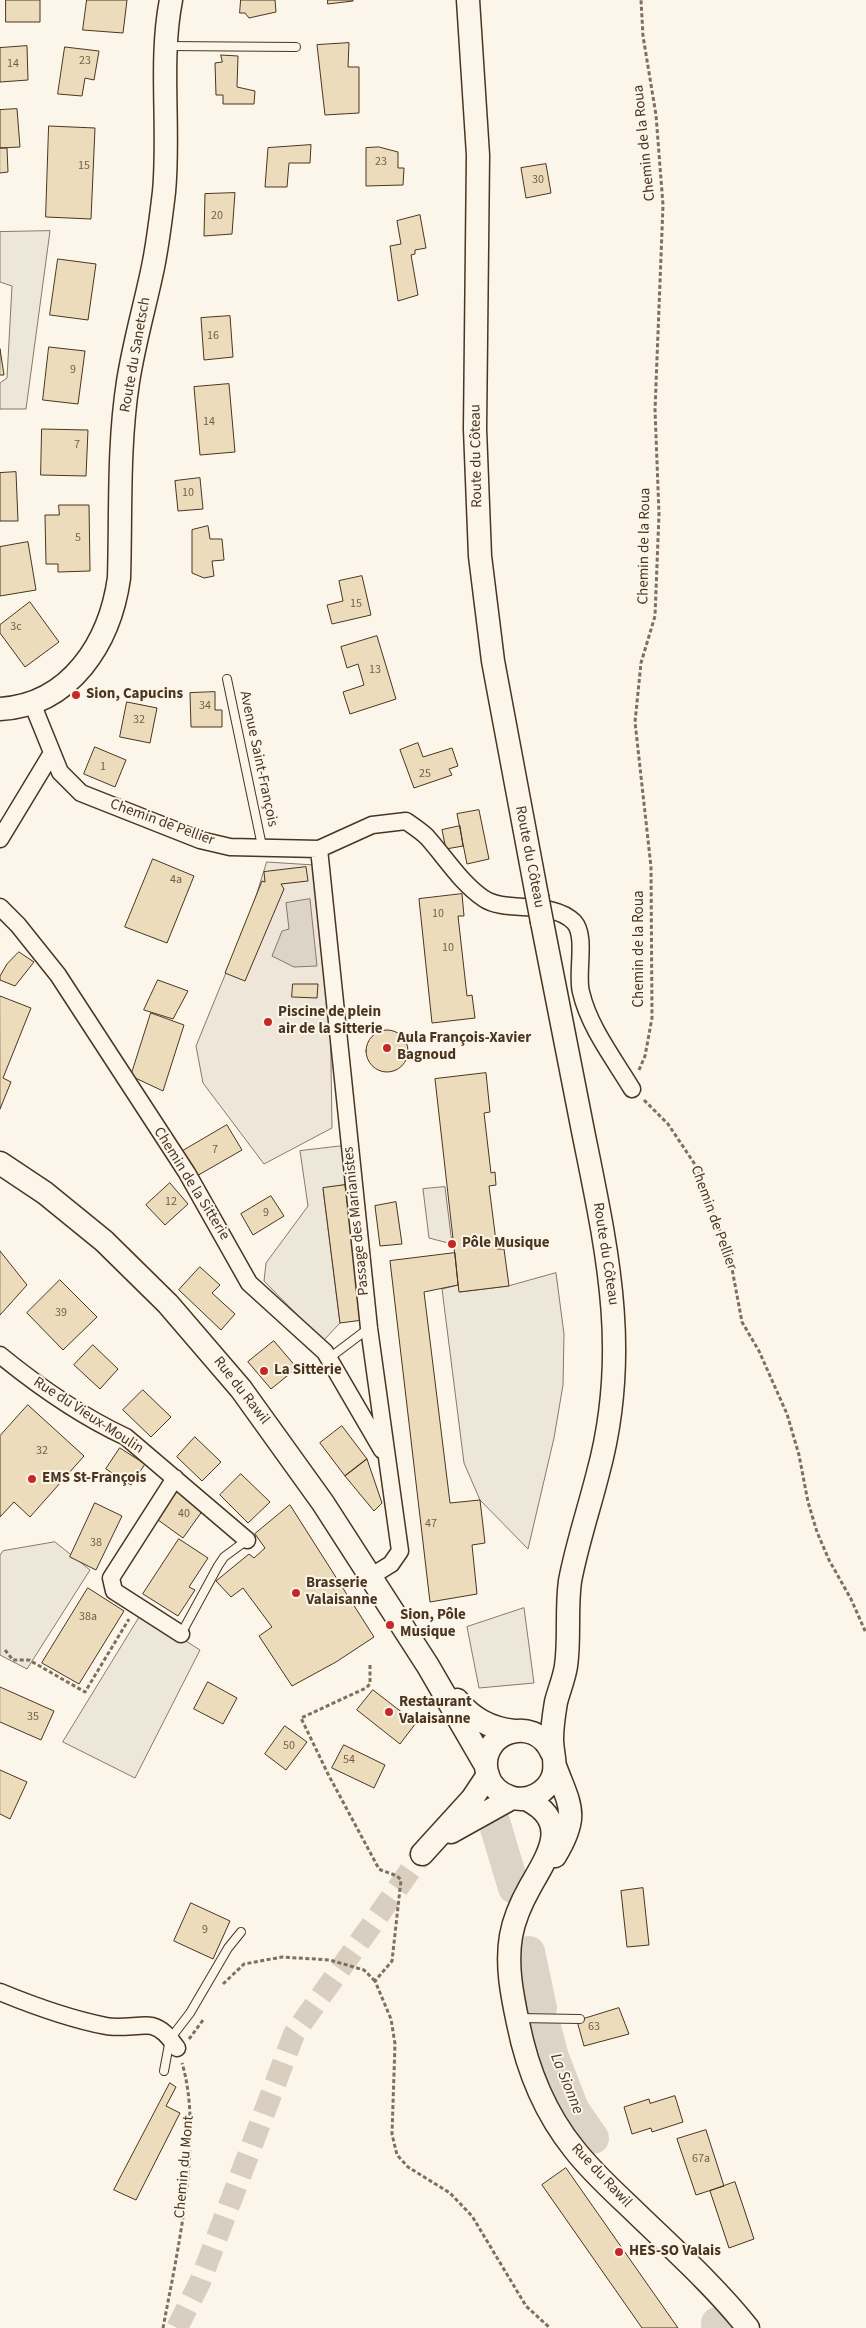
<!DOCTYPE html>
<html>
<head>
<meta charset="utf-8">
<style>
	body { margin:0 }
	canvas { display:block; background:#fbf6e9 }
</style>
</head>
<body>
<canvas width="866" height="2328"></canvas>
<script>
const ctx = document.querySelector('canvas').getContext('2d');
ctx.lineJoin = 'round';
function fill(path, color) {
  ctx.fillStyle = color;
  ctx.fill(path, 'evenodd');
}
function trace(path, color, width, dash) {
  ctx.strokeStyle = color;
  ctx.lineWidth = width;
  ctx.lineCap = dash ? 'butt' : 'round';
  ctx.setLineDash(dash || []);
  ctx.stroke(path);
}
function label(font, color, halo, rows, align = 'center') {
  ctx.font = font + ' "Source Sans 3",sans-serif';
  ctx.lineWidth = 4;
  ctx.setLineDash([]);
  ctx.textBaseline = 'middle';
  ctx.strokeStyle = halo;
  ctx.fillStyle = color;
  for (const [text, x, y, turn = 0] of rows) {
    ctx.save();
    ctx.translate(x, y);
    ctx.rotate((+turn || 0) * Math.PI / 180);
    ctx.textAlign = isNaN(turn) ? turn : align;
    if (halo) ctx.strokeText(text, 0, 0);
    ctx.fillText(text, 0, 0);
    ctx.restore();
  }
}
const green = new Path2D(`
	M267,862L314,865L330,998L332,1128L264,1164L203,1083L196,1046L252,909Z`);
const parking = new Path2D(`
	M50,231L26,409H0V383L7,378L12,286L0,282V232Z
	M343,1146L345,1185L323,1189L340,1323L323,1341L264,1281L266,1263L308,1206L300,1151Z
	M445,1187L452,1244L429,1238L423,1189Z
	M556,1273L564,1334L563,1385L554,1438L528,1549L480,1500L464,1463L442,1289L458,1285L460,1292L508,1286Z
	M55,1542L90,1570L27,1669L0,1655V1555L3,1551Z
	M524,1608L534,1683L479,1688L467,1627Z
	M142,1613L200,1650L135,1778L63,1742Z`);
const water = new Path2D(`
	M310,899L317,966L294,967L272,956L282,931L289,929L286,903Z`);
const river = new Path2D(`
	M493,1818L514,1888
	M529,1952L541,2008
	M545,2027L553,2057L573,2109L593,2138
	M717,2323L721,2328`);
const building = new Path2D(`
	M6,0H40V22H6Z
	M87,0H127L123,33L83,30Z
	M241,0H275L276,12L249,18L245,13H240Z
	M328,0H353V1L328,4Z
	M349,43L348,67H359V113L325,115L317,45Z
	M27,46L28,80L0,82V48Z
	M65,47L99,51L94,80L85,78L82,96L58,94Z
	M221,55L238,56L237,87L255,91L254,104H223V95H216L215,63L222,62Z
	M17,109L20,147L0,148V110Z
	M49,126L95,128L91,219L46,217Z
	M311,145L310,163H289L287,187H265L268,148Z
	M379,147L398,152V168H404L403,185L366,186V148Z
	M0,148H7L8,172L0,173Z
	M546,164L551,193L526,198L521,168Z
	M235,193L232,234L204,236L205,194Z
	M420,215L426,248L415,250V254L411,255L418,295L398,301L390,246L401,244L397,221Z
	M58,259L96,264L88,320L50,315Z
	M230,316L233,357L204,360L201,318Z
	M49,347L85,351L78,404L43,400Z
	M0,349L4,375H0Z
	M229,384L235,452L200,455L194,387Z
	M42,429L88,430L86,476L41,475Z
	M16,472L18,521H0V473Z
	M200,478L203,509L178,511L175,481Z
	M59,505H89L90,571L58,572V564H46L45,515H59Z
	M208,526L210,539H222L224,560L212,561L214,576L204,578L192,573V530Z
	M28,542L36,590L0,596V547Z
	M362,576L371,615L332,624L327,605L343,601L339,581Z
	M30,602L59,642L25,667L0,633V625Z
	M377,636L396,699L350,714L343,692L364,685L358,664L347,668L341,647Z
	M215,692V710H222V727H191L190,693Z
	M127,702L157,708L150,743L120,737Z
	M418,743L423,757L452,748L458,766L449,769L452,775L414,788L400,750Z
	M95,747L126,760L115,787L84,774Z
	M479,810L489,859L467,864L457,814Z
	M460,826L463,846L446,849L442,830Z
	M153,859L194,876L167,943L125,927Z
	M306,867L308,881L281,884L284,889L245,981L225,973L262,881L265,882L264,872Z
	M462,894L464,916H458L467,996L472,995L475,1018L432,1023L419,899Z
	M19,952L34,962L15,986L0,980V976L7,964Z
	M158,980L188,991L173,1019L144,1010Z
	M293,984H318L317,998L292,997Z
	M0,996L31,1008L3,1078L11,1082L0,1109Z
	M151,1013L184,1025L163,1091L131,1076Z
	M366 1051a21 21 0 1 1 42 0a21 21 0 1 1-42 0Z
	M486,1073L490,1112L484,1113L491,1173L495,1172L496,1185L489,1186L497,1249H504L509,1286L459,1292L435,1079Z
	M227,1125L242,1150L195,1177L181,1152Z
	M170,1183L188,1204L165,1225L146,1205Z
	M345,1185L363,1320L340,1323L323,1188Z
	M271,1196L284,1216L253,1235L241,1214Z
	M396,1202L402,1244L380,1246L375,1206Z
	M0,1251L27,1285L0,1315Z
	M455,1253L458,1285L424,1292L450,1503L480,1500L485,1543L472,1545L477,1594L430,1602L390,1261Z
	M200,1267L220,1285L212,1293L235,1314L221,1330L179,1290Z
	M60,1280L97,1317L63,1350L27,1313Z
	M274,1341L297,1368L271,1389L248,1362Z
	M93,1345L118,1369L100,1389L74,1365Z
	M143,1390L171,1417L151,1437L123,1410Z
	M28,1405L84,1456L30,1517L14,1502L0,1517V1436Z
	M342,1426L367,1459L345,1476L320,1443Z
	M195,1437L221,1462L202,1481L177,1457Z
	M120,1448L145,1464L131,1485L106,1469Z
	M367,1459L382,1503L374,1511L345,1476Z
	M241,1474L270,1502L248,1523L220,1495Z
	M174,1489L203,1510L183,1538L154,1517Z
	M95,1503L122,1516L96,1570L70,1557Z
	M290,1505L374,1637L336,1662L292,1686L259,1636L272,1627L243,1588L231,1597L216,1581L249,1554L254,1558L265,1548L255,1534Z
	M179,1539L208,1558L189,1587L195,1590L178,1616L143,1594Z
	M88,1588L124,1611L79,1684L42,1663Z
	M208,1682L237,1698L223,1724L194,1709Z
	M0,1687L54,1711L41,1740L0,1722Z
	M373,1690L416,1723L400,1744L357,1710Z
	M285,1726L307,1742L286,1770L265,1754Z
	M344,1745L385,1765L374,1788L332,1768Z
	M0,1770L27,1782L10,1819L0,1814Z
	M643,1888L649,1945L627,1947L621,1891Z
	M191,1903L230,1921L213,1959L174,1941Z
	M619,2008L629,2034L584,2046L577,2021Z
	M170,2083L176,2087L166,2106L180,2113L136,2200L114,2190Z
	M675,2096L683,2122L652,2132L651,2128L632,2134L624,2107L649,2099L650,2103Z
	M706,2130L724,2186L696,2195L677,2139Z
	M566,2168L678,2328H642L542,2185Z
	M735,2182L754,2239L729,2248L710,2191Z`);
const secondaryTunnel = new Path2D(`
	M177,2328L200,2282L294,2034L422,1854`);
const path = new Path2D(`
	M639,1070L645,1056L652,1018L651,867L635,722L641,663L655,616L659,514L655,410L663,205L656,115L643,36L641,0
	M644,1100L668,1124L696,1166L730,1258L742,1322L759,1351L787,1414L799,1455L808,1502L817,1532L829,1560L851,1599L866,1633
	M5,1650L13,1660H29L85,1692L129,1619
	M370,1665V1684L366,1688L301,1718L328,1774L379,1869C386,1873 395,1873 401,1880L392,1961L375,1981L391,2019L395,2044L392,2134L397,2155L408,2167L450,2193L472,2216L526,2306L550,2328
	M223,1984L244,1964L282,1957L330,1960L364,1970L375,1981
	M189,2039L203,2020
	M163,2328C177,2253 204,2136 182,2063`);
const lane = new Path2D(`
	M168,46L296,47
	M227,679L262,846
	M328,1359L369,1328
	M181,1634L218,1566L224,1557L247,1540
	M519,2018L580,2019
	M164,2071L170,2039L190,2013L228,1948L241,1932`);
const street = new Path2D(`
	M32,703L60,772L81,793L200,840L230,847L319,849L372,825L406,821C413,826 421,831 427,837C445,857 461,883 483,898C505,914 551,899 574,922C587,936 576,974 581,992C589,1027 614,1059 632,1089
	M0,839L52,753
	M319,849L369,1328L400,1551L391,1564L370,1577
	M0,907L18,925L58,975L187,1173L249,1283L325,1352L382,1450
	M0,1355C38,1386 81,1416 126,1437L247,1540
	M175,1478L111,1578L114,1591L181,1634
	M0,1992C34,2006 70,2019 106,2026C120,2029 142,2024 152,2026C164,2029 170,2039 177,2048`);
const secondary = new Path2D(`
	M468,0L478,155L475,429L480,556L493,661L537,896
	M0,709C71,705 110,642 119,578C121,513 118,446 128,382C134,343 145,306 153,267C158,243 161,217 164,192C170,129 159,61 171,0
	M542,922C556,991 569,1061 583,1131C607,1250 631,1352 598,1473C589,1509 577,1544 570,1581C566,1610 570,1638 566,1666C564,1679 559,1690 556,1702C554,1714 552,1728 552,1739C552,1752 557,1764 553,1776C547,1793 527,1803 510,1797C500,1794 491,1786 488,1776C474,1734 534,1711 552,1753
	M0,1163L45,1193L104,1241L168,1304L241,1389L323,1503L428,1666L486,1766
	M457,1700C472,1718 489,1728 514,1731
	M526,1799C572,1822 548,1855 530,1887C521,1903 514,1919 511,1936C506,1965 512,1995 518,2023C527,2068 545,2113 574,2149C591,2171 612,2190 632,2209C671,2247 714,2285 748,2328
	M451,1832L512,1798
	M422,1854L472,1799L488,1775
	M555,1856C580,1815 570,1806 555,1766`);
const secondaryBridge = new Path2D(`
	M537,896L542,922`);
const markers = [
	[76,695,5,"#c62828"],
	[268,1022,5,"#c62828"],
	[387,1048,5,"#c62828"],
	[452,1244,5,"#c62828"],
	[264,1371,5,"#c62828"],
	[32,1479,5,"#c62828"],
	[296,1593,5,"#c62828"],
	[390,1625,5,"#c62828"],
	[389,1712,5,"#c62828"],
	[619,2252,5,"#c62828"]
];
const numberNames = [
	["23",85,61],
	["14",13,64],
	["23",381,162],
	["15",84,166],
	["30",538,180],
	["20",217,216],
	["16",213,336],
	["9",73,370],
	["14",209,422],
	["7",77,445],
	["10",188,493],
	["5",78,538],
	["15",356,604],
	["3c",16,627],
	["13",375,670],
	["34",205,706],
	["32",139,720],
	["1",103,767],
	["25",425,774],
	["4a",176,880],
	["10",438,914],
	["10",448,948],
	["7",215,1150],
	["12",171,1202],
	["9",266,1213],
	["39",61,1313],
	["32",42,1451],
	["40",184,1514],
	["47",431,1524],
	["38",96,1543],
	["38a",88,1617],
	["35",33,1717],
	["50",289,1746],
	["54",349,1760],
	["9",205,1930],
	["63",594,2027],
	["67a",701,2159]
];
const streetNames = [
	["Chemin de la Roua",645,143,-96],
	["Route du Sanetsch",136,355,-80],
	["Route du Côteau",477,456,-91],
	["Chemin de la Roua",645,546,-89],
	["Avenue Saint-François",258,759,78],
	["Chemin de Pellier",162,823,20],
	["Route du Côteau",529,857,79],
	["Chemin de la Roua",640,949,-90],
	["Chemin de la Sitterie",191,1184,58],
	["Chemin de Pellier",713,1218,70],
	["Passage des Marianistes",357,1221,-96],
	["Route du Côteau",605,1254,81],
	["Rue du Rawil",241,1391,52],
	["Rue du Vieux-Moulin",88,1416,33],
	["Chemin du Mont",185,2167,-85],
	["Rue du Rawil",601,2176,47]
];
const poiNames = [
	["Sion, Capucins",86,695],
	["Piscine de plein",278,1013],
	["air de la Sitterie",278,1030],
	["Aula François-Xavier",397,1039],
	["Bagnoud",397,1056],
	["Pôle Musique",462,1244],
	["La Sitterie",274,1371],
	["EMS St-François",42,1479],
	["Brasserie",306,1584],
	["Valaisanne",306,1601],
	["Sion, Pôle",400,1616],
	["Musique",400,1633],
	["Restaurant",399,1703],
	["Valaisanne",399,1720],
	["HES-SO Valais",629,2252]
];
const waterNames = [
	["La Sionne",566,2084,68]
];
fill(green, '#ede6d9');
trace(green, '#887966', 1);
fill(parking, '#ede7d9');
trace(parking, '#887966', 1);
fill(water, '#dcd4c6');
trace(water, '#887966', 1);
trace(river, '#dcd4c6', 32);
fill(building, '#ecdcbc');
trace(building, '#4a3520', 1);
trace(secondaryTunnel, '#d8cfc1', 22, [22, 11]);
trace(lane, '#4a3520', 10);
trace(street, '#4a3520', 19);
trace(secondary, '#4a3520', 25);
trace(path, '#7f6f5c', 3, [4, 2.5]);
trace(lane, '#fbf6e9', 8);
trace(street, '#fbf6e9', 16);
trace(secondary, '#fbf6e9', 22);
trace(secondaryBridge, '#4a3520', 25, []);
trace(secondaryBridge, '#fbf6e9', 22);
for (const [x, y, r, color] of markers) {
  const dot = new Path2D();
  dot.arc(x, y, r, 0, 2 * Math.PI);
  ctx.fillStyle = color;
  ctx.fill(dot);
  trace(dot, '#fbf6e9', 2);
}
label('12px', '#725f47', null, numberNames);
label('15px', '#4a3520', '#fbf6e9', streetNames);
label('bold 15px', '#4a3520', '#fbf6e9', poiNames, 'left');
label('italic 16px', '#4a3520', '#fbf6e9', waterNames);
</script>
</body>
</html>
